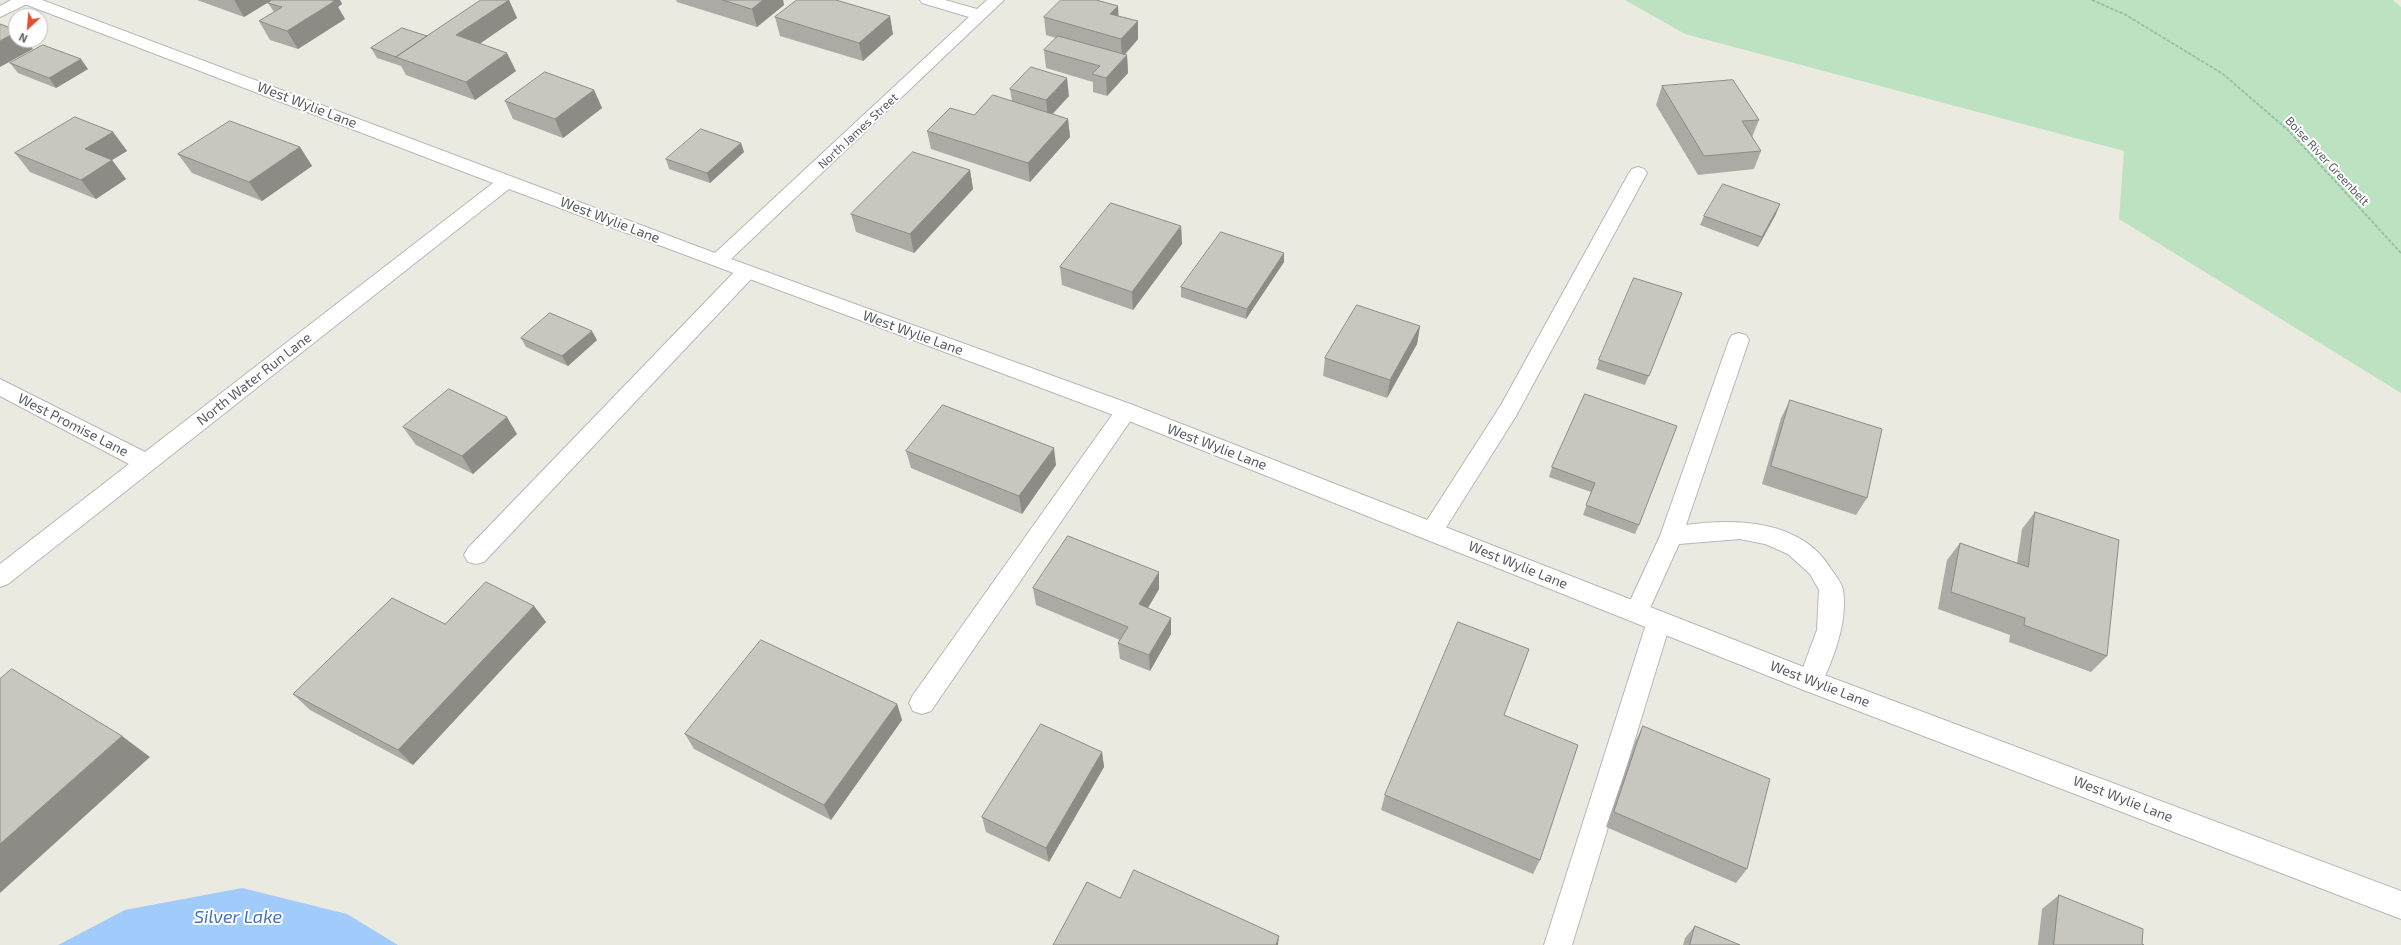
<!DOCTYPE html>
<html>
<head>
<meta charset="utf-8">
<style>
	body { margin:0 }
	#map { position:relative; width:2401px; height:945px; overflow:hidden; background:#ebeae0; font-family:"Exo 2",sans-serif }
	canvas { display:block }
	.north { position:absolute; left:8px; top:8px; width:40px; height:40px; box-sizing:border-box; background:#fff; border:1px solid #bdbdbf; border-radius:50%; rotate:206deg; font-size:11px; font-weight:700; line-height:16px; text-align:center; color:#595b60 }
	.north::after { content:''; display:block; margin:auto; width:14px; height:18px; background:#df5032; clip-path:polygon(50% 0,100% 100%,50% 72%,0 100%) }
</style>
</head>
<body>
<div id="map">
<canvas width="2401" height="945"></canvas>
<div class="north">N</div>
</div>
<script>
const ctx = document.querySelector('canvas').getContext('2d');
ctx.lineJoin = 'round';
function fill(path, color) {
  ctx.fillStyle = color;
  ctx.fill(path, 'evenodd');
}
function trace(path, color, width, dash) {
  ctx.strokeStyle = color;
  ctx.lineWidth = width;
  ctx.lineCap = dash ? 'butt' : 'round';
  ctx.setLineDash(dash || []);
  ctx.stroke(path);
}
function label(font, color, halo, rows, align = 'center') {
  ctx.font = font + ' "Exo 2",sans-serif';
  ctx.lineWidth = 4;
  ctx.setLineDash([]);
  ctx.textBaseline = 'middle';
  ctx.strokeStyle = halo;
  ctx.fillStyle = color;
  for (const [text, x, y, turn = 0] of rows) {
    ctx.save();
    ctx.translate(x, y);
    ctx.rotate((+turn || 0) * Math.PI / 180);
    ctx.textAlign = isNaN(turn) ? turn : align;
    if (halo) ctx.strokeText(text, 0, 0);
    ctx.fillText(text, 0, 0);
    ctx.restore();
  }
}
const green = new Path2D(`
	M1625,0H2393L2401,7V393L2119,219L2124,151L1685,34Z`);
const water = new Path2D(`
	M242,888L347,914L398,945H58L125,910Z`);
const path = new Path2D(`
	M2092,0L2126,15L2223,74L2289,131L2401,253`);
const lane = new Path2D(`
	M11,0H31L29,3L0,17V6Z
	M1638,167L1644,169L1647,173L1516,416L1440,537L1432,540L1424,537L1421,531L1424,525L1501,405L1629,173L1632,169Z
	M746,265L753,267L756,272L753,277L484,562L476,564L468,562L464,555L468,548L739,267Z
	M1739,333L1746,335L1749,340L1686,525C1736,518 1802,520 1831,569C1835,575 1842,583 1843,590C1848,623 1833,660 1819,689L1810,692L1801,689L1798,681L1817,630L1819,590L1810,574L1788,554L1765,544L1740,539L1679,544L1645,619L1637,622L1629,619L1625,612L1660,536L1729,340L1732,335Z
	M1126,403L1133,405L1137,411L1133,417L931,711L922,714L913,711L909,703L913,695L1119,405Z
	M1659,611L1667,614L1671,621L1572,945H1544L1647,621L1651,614Z`);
const street = new Path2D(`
	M20,0H42L715,253L969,17L922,3L920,0H945L977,9L987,0H1004L731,259L1133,405L1819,673L2401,891V919L1801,689L1119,417L509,189L8,584L0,587V564L129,464L0,396V379L145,452L493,183L22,3Z`);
const wall = new Path2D(`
	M197,0H272L244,17Z
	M272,0H340L342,4L338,7L345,19L298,49L270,40L259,21L274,12L268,3Z
	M509,0L517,18L480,43L516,71L475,100L406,75L401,66L377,58L371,48L427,36Z
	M676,0H783L784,5L757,27L677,2Z
	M1118,6V16L1138,21V39L1125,55H1127L1128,73L1107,96L1093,92V82L1046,68L1044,50L1056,38L1046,35L1044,17Z
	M775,17L893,34L863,61L780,36Z
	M10,63L88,69L56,88L18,73Z
	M1662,86L1759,120L1752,137L1761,151L1754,169L1698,175L1656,105Z
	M1010,89L1069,96L1053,114L1068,119L1070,137L1030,182L931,149L927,131L974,115L1012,101Z
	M594,90L602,108L563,138L513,119L505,101Z
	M113,132L127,151L112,160L126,179L96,199L30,172L15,153Z
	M741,143L744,152L710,183L669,169L666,159Z
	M300,147L312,166L262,201L192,173L178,154Z
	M970,170L973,189L914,253L856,232L851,214Z
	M1776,214L1758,247L1700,225L1704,216Z
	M1181,226L1182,244L1133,310L1062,285L1060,267Z
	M1284,253V262L1246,319L1181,297V287Z
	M1682,293L1645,385L1596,369L1599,360Z
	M1420,326L1417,344L1387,398L1323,376L1325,358Z
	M521,338L597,340L568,366L526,347Z
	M1585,394L1639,525L1635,534L1583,515L1591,492L1549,477L1552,467Z
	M1790,400L1867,498L1856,515L1762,484L1781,418Z
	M403,427L517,434L473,474L416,445Z
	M906,451L1056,465L1022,514L911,468Z
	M2035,512L2107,656L2091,672L2009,642L2010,635L1938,609L1947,560L1960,543L2017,563L2022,529Z
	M1033,588L1159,589L1148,608L1171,634L1150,671L1120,659L1118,643L1120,640L1036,605Z
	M534,606L546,622L413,765L310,710L293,694Z
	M897,704L902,720L831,820L694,749L685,734Z
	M1505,716L1540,860L1533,874L1381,810L1385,795Z
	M1643,726L1747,869L1736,883L1606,827L1635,742Z
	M1102,752L1104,767L1049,862L986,832L982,817Z
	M2059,895L2142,944L2144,945H2038L2042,909Z
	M1695,926L1740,945H1683L1685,938Z`);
const shadedWall = new Path2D(`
	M234,0H272L244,17Z
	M320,0H340L342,4L338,7L345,19L298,49L287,31Z
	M509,0L517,18L465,54L456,35Z
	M763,0H783L784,5L757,27L752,9Z
	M1118,6L1119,24L1110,14Z
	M890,16L893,34L863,61L859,43Z
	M1138,21V39L1122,57L1121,39Z
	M16,32V40H26L33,49L0,67V41Z
	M507,53L516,71L475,100L466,82Z
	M1127,55L1128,73L1107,96L1106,78Z
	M81,59L88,69L56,88L49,78Z
	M1067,78L1069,96L1048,118L1046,100Z
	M594,90L602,108L563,138L555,119Z
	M1068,119L1070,137L1030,182L1028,163Z
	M113,132L127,151L112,160L126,179L96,199L81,180L85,149Z
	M741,143L744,152L710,183L707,173Z
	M300,147L312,166L262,201L249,182Z
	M970,170L973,189L914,253L910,234Z
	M1780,204L1776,214L1758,247L1762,237Z
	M1181,226L1182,244L1133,310L1132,292Z
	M1284,253V262L1246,319L1247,309Z
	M1420,326L1417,344L1387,398L1390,380Z
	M592,331L597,340L568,366L562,356Z
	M507,417L517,434L473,474L462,456Z
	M1054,448L1056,465L1022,514L1019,496Z
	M1159,572V589L1140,621L1139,604Z
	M534,606L546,622L413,765L398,750Z
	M1171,618V634L1150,671L1149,655Z
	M897,704L902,720L831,820L824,805Z
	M122,736L150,757L0,893V844Z
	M1102,752L1104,767L1049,862L1046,848Z
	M1279,936L1278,945H1276Z`);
const building = new Path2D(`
	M272,0H331L335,1L287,31L259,21L282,7L268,3Z
	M481,0H509L456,35L507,53L466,82L396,57Z
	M723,0H763L752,9Z
	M797,0H836L890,16L859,43L775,17Z
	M1061,0H1096L1118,6L1110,14L1138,21L1121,39L1044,17Z
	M0,24L16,30V32L0,41Z
	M402,28L427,36L396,57L371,48Z
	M1058,36L1127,55L1106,78L1092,74L1100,66L1044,50Z
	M43,45L81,59L49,78L10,63Z
	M1031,67L1067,78L1046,100L1010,89Z
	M545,72L594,90L555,119L505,101Z
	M1733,80L1759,120L1742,121L1761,151L1704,156L1662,86Z
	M993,95L1068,119L1028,163L927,131L950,108L974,115Z
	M75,117L113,132L85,149L112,160L81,180L15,153Z
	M230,121L300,147L249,182L178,154Z
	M701,129L741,143L707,173L666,159Z
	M913,152L970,170L910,234L851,214Z
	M1723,184L1780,204L1762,237L1704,216Z
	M1111,203L1181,226L1132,292L1060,267Z
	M1221,232L1284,253L1247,309L1181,287Z
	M1634,278L1682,293L1649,376L1599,360Z
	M1357,305L1420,326L1390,380L1325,358Z
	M550,313L592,331L562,356L521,338Z
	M449,389L507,417L462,456L403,427Z
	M1585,394L1677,426L1639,525L1586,505L1595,483L1552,467Z
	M1790,400L1882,429L1867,498L1771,466Z
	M943,405L1054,448L1019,496L906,451Z
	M2035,512L2119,540L2107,656L2024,625L2025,618L1951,592L1960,543L2028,567Z
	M1068,536L1159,572L1139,604L1171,618L1149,655L1118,643L1128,627L1033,588Z
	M486,582L534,606L398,750L293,694L392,598L445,624Z
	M1458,622L1529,649L1504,715L1578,745L1540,860L1385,795Z
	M761,640L897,704L824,805L685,734Z
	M12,669L122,736L0,844V679Z
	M1041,724L1102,752L1046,848L982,817Z
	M1643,726L1770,779L1747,869L1614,812Z
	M1134,870L1279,936L1276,945H1053L1087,882L1120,898Z
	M2059,895L2143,929L2142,944L2144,945H2054Z
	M1695,926L1740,945H1690Z`);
const farStreetnames = [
	["North James Street",858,131,-43],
	["Boise River Greenbelt",2327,161,47]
];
const streetNames = [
	["West Wylie Lane",307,105,21],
	["West Wylie Lane",610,220,21],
	["West Wylie Lane",913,333,20],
	["North Water Run Lane",254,379,-38],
	["West Promise Lane",73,425,27],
	["West Wylie Lane",1217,447,21],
	["West Wylie Lane",1518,565,22],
	["West Wylie Lane",1820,684,21],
	["West Wylie Lane",2123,799,21]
];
const nearWaternames = [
	["Silver Lake",238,917]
];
fill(green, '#bde2c1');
fill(water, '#a1cbfa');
trace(lane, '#b6b7bc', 2);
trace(street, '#b6b7bc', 2);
trace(path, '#97c2a7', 2, [3.5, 1.5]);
fill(lane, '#fff');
fill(street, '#fff');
fill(wall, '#acaaa4');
fill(shadedWall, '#8c8b86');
fill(building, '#c8c6bf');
trace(building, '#8c8b86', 1);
label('12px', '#595b60', '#fff', farStreetnames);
label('14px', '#595b60', '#fff', streetNames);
label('italic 18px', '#4674bb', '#fff', nearWaternames);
</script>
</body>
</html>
